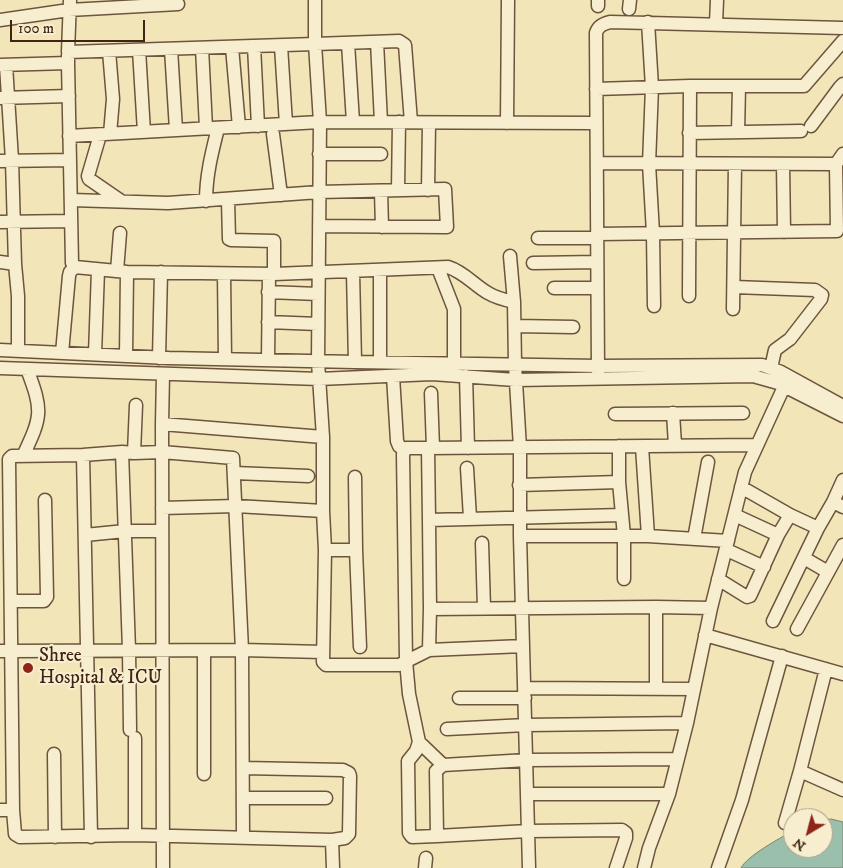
<!DOCTYPE html>
<html>
<head>
<meta charset="utf-8">
<style>
	body { margin:0 }
	#map { position:relative; width:843px; height:868px; overflow:hidden; background:#f2e5b7; font-family:"IM FELL DW Pica",serif }
	canvas { display:block }
	.north { position:absolute; left:783px; top:808px; width:50px; height:50px; box-sizing:border-box; background:#f7eed0; border:1px solid #ae9d85; border-radius:50%; rotate:217deg; font-size:14px; font-weight:700; line-height:20px; text-align:center; color:#412315 }
	.north::after { content:''; display:block; margin:auto; width:18px; height:22px; background:#8f2418; clip-path:polygon(50% 0,100% 100%,50% 72%,0 100%) }
	.scale { position:absolute; left:10px; top:20px; width:135px; height:22px; box-sizing:border-box; border:2px solid #412315; border-top:0; padding-left:6px; font-size:15px; line-height:18px; white-space:nowrap; color:#412315; -webkit-text-stroke:4px #f7eed0; paint-order:stroke }
</style>
</head>
<body>
<div id="map">
<canvas width="843" height="868"></canvas>
<div class="north">N</div>
<div class="scale">100 m</div>
</div>
<script>
const ctx = document.querySelector('canvas').getContext('2d');
ctx.lineJoin = 'round';
function fill(path, color) {
  ctx.fillStyle = color;
  ctx.fill(path, 'evenodd');
}
function trace(path, color, width, dash) {
  ctx.strokeStyle = color;
  ctx.lineWidth = width;
  ctx.lineCap = dash ? 'butt' : 'round';
  ctx.setLineDash(dash || []);
  ctx.stroke(path);
}
function label(font, color, halo, rows, align = 'center') {
  ctx.font = font + ' "IM FELL DW Pica",serif';
  ctx.lineWidth = 4;
  ctx.setLineDash([]);
  ctx.textBaseline = 'middle';
  ctx.strokeStyle = halo;
  ctx.fillStyle = color;
  for (const [text, x, y, turn = 0] of rows) {
    ctx.save();
    ctx.translate(x, y);
    ctx.rotate((+turn || 0) * Math.PI / 180);
    ctx.textAlign = isNaN(turn) ? turn : align;
    if (halo) ctx.strokeText(text, 0, 0);
    ctx.fillText(text, 0, 0);
    ctx.restore();
  }
}
const water = new Path2D(`
	M831,819L843,822V868H741C747,856 780,838 793,831V848H823V821Z`);
const minor = new Path2D(`
	M70,0L68,52L315,44L320,122L318,362L323,437V511L325,550L323,662L326,665H399L429,650L523,646
	M315,0V44L399,41L405,45L411,122
	M598,6V0
	M629,9L630,0
	M0,20L69,10L178,4
	M648,22L652,87L649,164L653,233L654,306
	M716,24L717,0
	M377,42L381,122
	M348,43L353,122
	M254,46L258,126
	M281,46L286,124
	M232,47L239,127
	M202,48L206,128
	M171,49L176,130
	M139,50L144,132
	M109,51L113,99L110,134
	M68,63L72,263L75,267L127,272L274,274L448,267C464,272 474,285 488,293C496,298 505,300 514,302L515,365L520,448V536L529,868
	M0,65L68,63V55
	M6,65L12,160L15,264
	M596,89L690,86H804L843,41
	M0,98L69,96
	M507,123L508,0
	M811,126L840,87L843,84
	M738,132L739,86
	M689,133L801,131
	M273,134L281,195
	M100,135L88,176L89,179L121,201
	M69,136L320,122L595,123
	M319,154H381
	M0,161L70,160
	M598,163L836,164
	M783,164L784,232
	M398,190L399,122
	M428,190L429,123
	M381,191L382,227
	M71,200L168,203L319,192L445,189L447,227L319,226
	M228,200L229,239L231,240L274,241V274
	M206,201C206,175 212,152 218,128
	M0,222L71,221
	M597,234L837,231L836,164L843,154
	M538,238H597
	M510,256L514,302
	M0,262L15,264L18,296V351
	M533,263L597,262
	M438,268L454,309V364
	M117,271L120,233
	M353,272L355,362
	M224,274L225,359
	M734,287L815,290L822,295L821,299L790,339L775,350L771,368
	M554,288H597
	M268,292L318,294
	M689,296L690,86
	M733,309L735,164
	M268,322L318,324
	M515,326L573,327
	M0,350L169,358L355,362L598,366L762,365L781,372L843,406
	M62,353L69,276L70,272L75,267
	M95,354L98,270
	M126,356L127,272
	M159,358L161,272
	M268,360L269,274
	M380,362V270
	M0,368L319,379L432,374L515,380L753,376L778,383L843,416
	M598,372L596,33C598,26 603,24 610,22L843,28
	M393,376L397,441L399,446L404,449
	M466,376L468,448
	M431,393L433,448
	M673,413L675,445
	M615,414L743,413
	M162,424L323,437
	M619,446V482L624,536V579
	M642,447L648,536
	M428,448H406L403,454L406,661L409,694L419,742L416,751L408,761L409,833L412,837L437,836
	M122,452L129,650L130,730
	M134,453L136,405
	M83,455L91,837
	M23,456C42,416 43,411 27,369
	M467,468L470,518
	M235,473L308,476
	M355,477L356,550
	M519,485L619,482
	M741,487L790,515L818,528L773,621
	M833,502L843,480
	M162,508L236,506L323,511
	M622,515L429,520L430,609L656,607L711,608
	M739,517L778,535
	M429,520L428,448L757,445
	M818,528L833,502L843,507
	M85,535L125,531H162
	M520,536H648L728,541
	M694,539L708,462
	M482,543L484,608
	M325,550H356L360,647
	M729,551L764,567
	M804,558L828,572
	M718,579L747,597L750,596L778,535L790,515
	M11,601H44L47,597L45,500
	M656,607V689
	M797,629L843,545
	M705,635L843,674
	M429,650L430,609
	M0,651H11C88,651 165,651 242,650L233,458L162,452L134,453L122,452L83,455L12,456L9,459L13,810L15,834L20,837L135,835L332,840L333,868
	M826,669L800,771L843,790
	M525,688L693,689
	M459,698H525
	M447,729L526,725L687,723
	M135,738V835
	M419,742L443,765
	M54,754L55,837
	M243,768L343,770L349,773L350,776L349,834L345,838L332,840
	M204,774V651
	M527,794H669
	M243,798H326
	M0,810H13
	M785,823L800,771
	M243,836L242,650L323,652
	M163,868L162,424L163,374
	M425,868L426,858
	M616,868L626,838V833L622,830L528,831L437,836L436,771L443,765L527,760L676,759
	M644,868L649,848L669,794L687,723L711,608L745,472L788,378
	M718,868L742,800L782,656`);
const markers = [
	[28,668,6,"#8f2418"]
];
const poiNames = [
	["Shree",39,657],
	["Hospital & ICU",39,679]
];
fill(water, '#9bbfad');
trace(water, '#778170', 1);
trace(minor, '#6d543e', 15);
trace(minor, '#f7eed0', 12);
for (const [x, y, r, color] of markers) {
  const dot = new Path2D();
  dot.arc(x, y, r, 0, 2 * Math.PI);
  ctx.fillStyle = color;
  ctx.fill(dot);
  trace(dot, '#f7eed0', 2);
}
label('19px', '#412315', '#f7eed0', poiNames, 'left');
</script>
</body>
</html>
